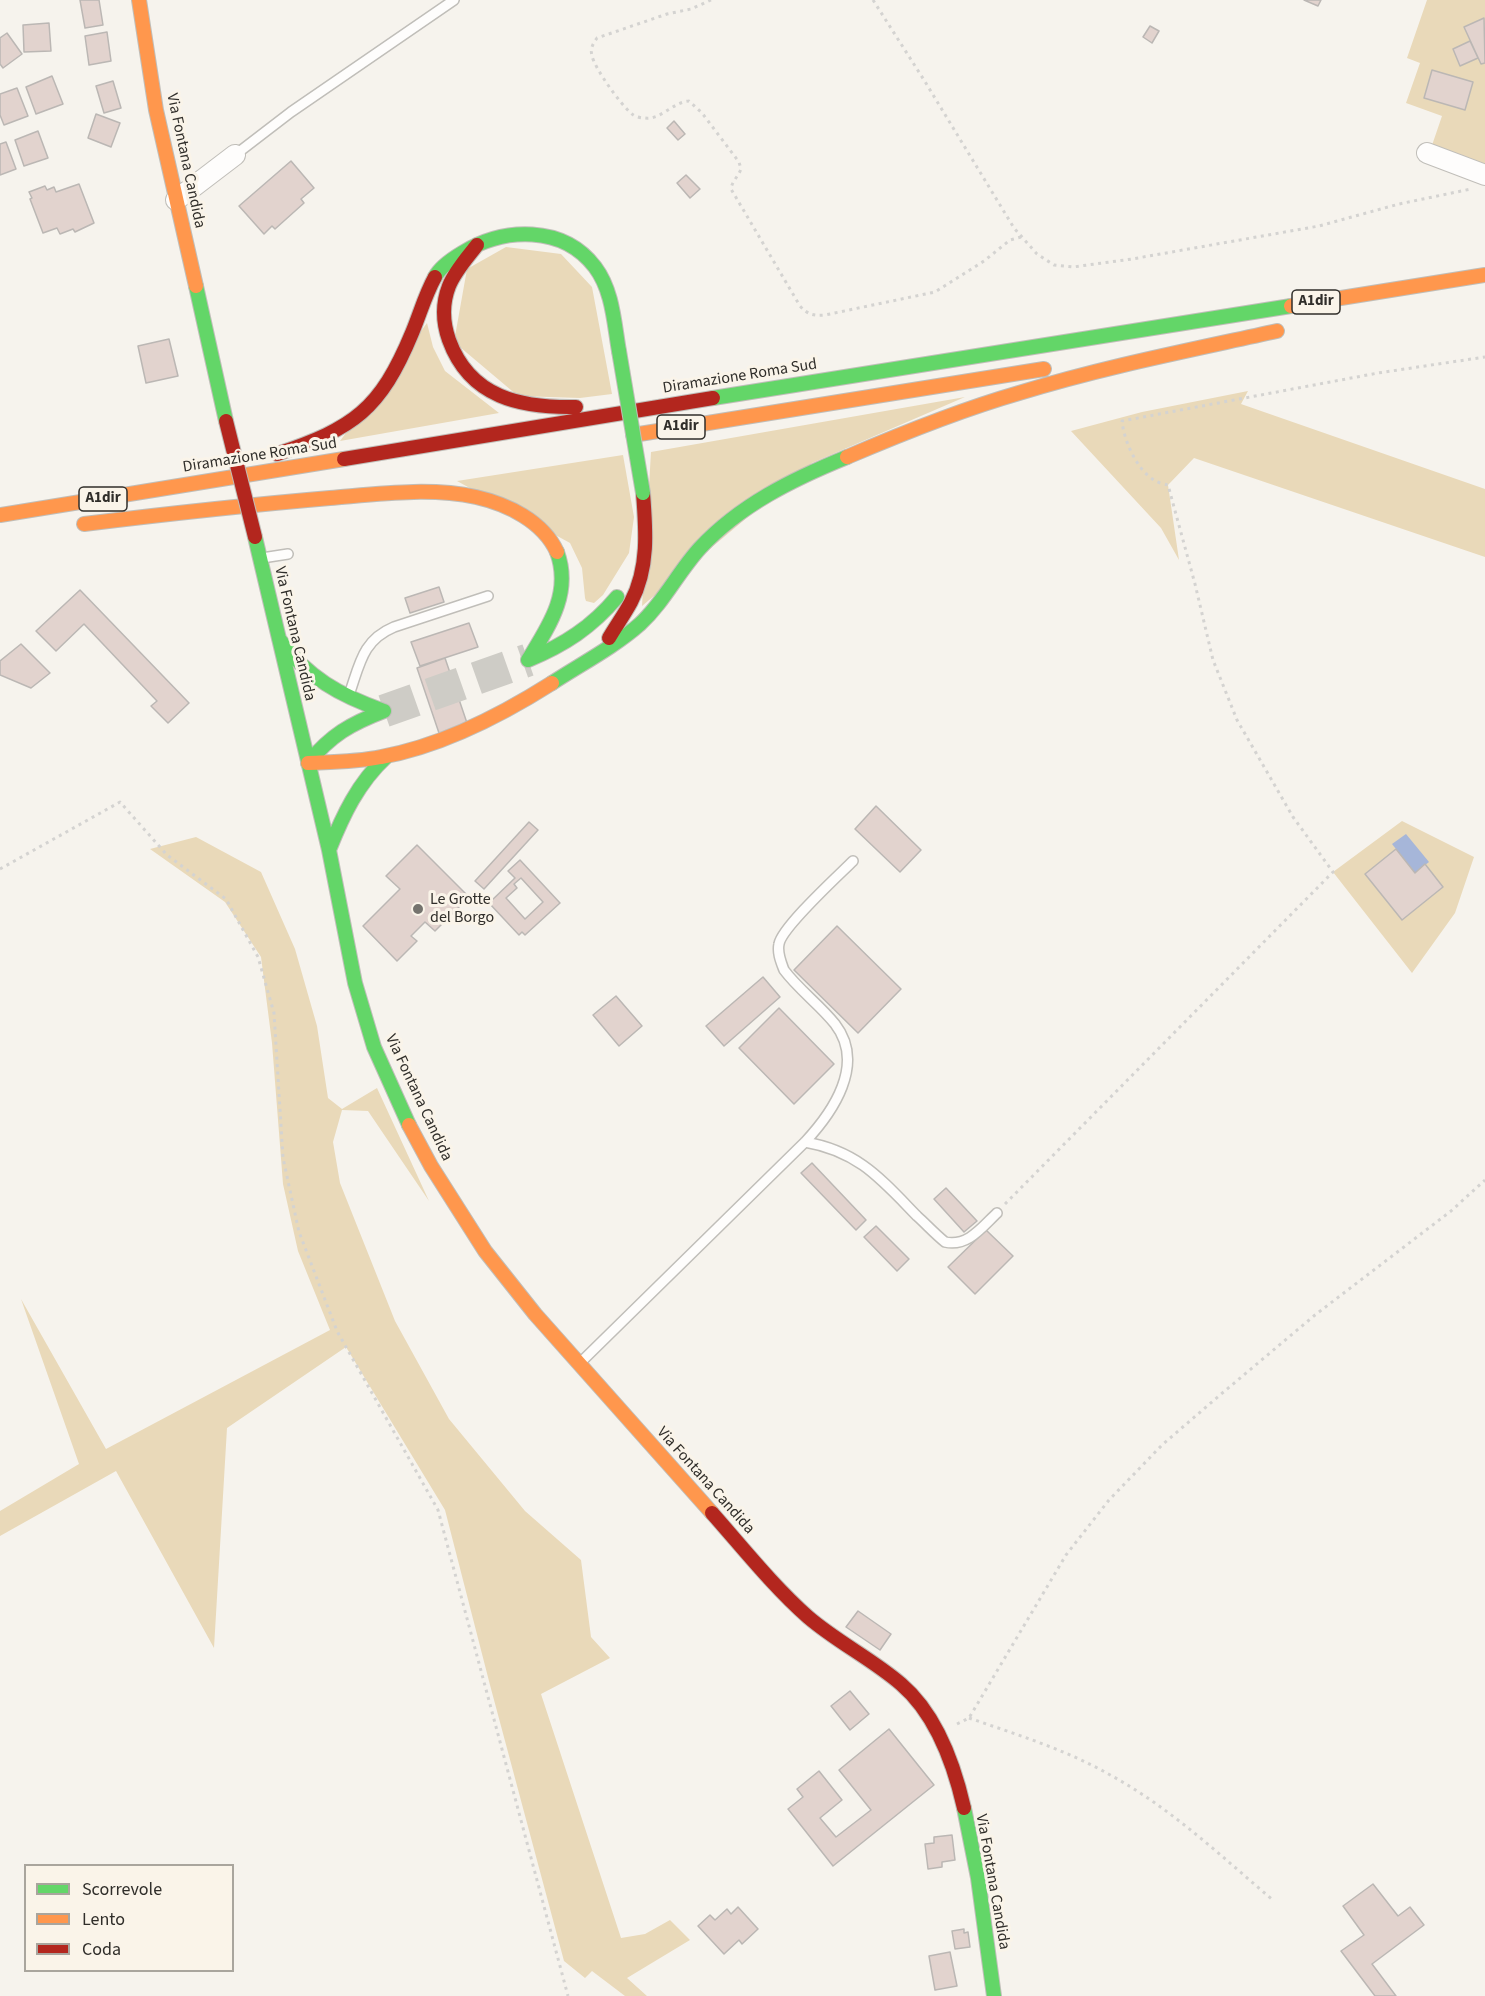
<!DOCTYPE html>
<html>
<head>
<meta charset="utf-8">
<style>
	body { margin:0 }
	#map { position:relative; width:1485px; height:1996px; overflow:hidden; background:#f6f3ed; font-family:"Source Sans 3",sans-serif }
	canvas { display:block }
	.legend { position:absolute; left:24px; top:1864px; width:210px; height:108px; box-sizing:border-box; background:#faf4e9; border:2px solid #a9a59d; margin:0; padding:8px 10px; list-style:none; font-size:18px; color:#302e2a }
	.legend li { display:flex; align-items:center; gap:12px; height:30px }
	.legend b { width:30px; border:2px solid #a9a59d }
</style>
</head>
<body>
<div id="map">
<canvas width="1485" height="1996"></canvas>
<ul class="legend">
<li><b style="height:8px;background:#63d668"></b>Scorrevole</li>
<li><b style="height:8px;background:#ff974d"></b>Lento</li>
<li><b style="height:8px;background:#b3261e"></b>Coda</li>
</ul>
</div>
<script>
const ctx = document.querySelector('canvas').getContext('2d');
ctx.lineJoin = 'round';
function fill(path, color) {
  ctx.fillStyle = color;
  ctx.fill(path, 'evenodd');
}
function trace(path, color, width, dash) {
  ctx.strokeStyle = color;
  ctx.lineWidth = width;
  ctx.lineCap = dash ? 'butt' : 'round';
  ctx.setLineDash(dash || []);
  ctx.stroke(path);
}
function label(font, color, halo, rows, align = 'center') {
  ctx.font = font + ' "Source Sans 3",sans-serif';
  ctx.lineWidth = 6;
  ctx.setLineDash([]);
  ctx.textBaseline = 'middle';
  ctx.strokeStyle = halo;
  ctx.fillStyle = color;
  for (const [text, x, y, turn = 0] of rows) {
    ctx.save();
    ctx.translate(x, y);
    ctx.rotate((+turn || 0) * Math.PI / 180);
    ctx.textAlign = isNaN(turn) ? turn : align;
    if (halo) ctx.strokeText(text, 0, 0);
    ctx.fillText(text, 0, 0);
    ctx.restore();
  }
}
const green = new Path2D(`
	M1427,0H1485V177L1428,157L1442,116L1406,103L1420,63L1407,58Z
	M506,247L561,254L592,287L612,394L580,398L518,396L454,342L467,269Z
	M427,323L433,347L445,371L499,413L340,441Z
	M1248,391L1241,404L1485,489V557L1194,458L1168,485L1179,560L1161,528L1071,431L1142,412Z
	M965,397L812,463L642,606L651,452Z
	M623,455L634,517L629,553L603,595L594,603L586,601L585,598L582,568L570,543L457,481Z
	M1402,821L1474,857L1455,913L1412,973L1333,872ZM1393,844L1428,862L1425,864L1443,887L1402,920L1396,849L1415,873Z
	M196,837L261,872L295,949L317,1026L328,1098L342,1109L377,1088L429,1201L368,1111L342,1110L333,1142L340,1183L395,1321L449,1419L525,1511L581,1560L591,1637L610,1658L541,1694L621,1938L645,1934L670,1920L690,1940L627,1978L647,1996H625L592,1971L585,1978L564,1961L490,1685L445,1510L346,1347L227,1428L214,1648L116,1471L0,1536V1511L79,1464L21,1299L106,1449L330,1330L298,1251L283,1184L272,1043L261,957L225,902L150,849Z`);
const water = new Path2D(`
	M1406,834L1429,862L1415,873L1392,844Z`);
const building = new Path2D(`
	M80,0H99L103,25L85,28Z
	M1304,0H1321L1318,6Z
	M1484,18L1485,63L1481,64L1464,27Z
	M49,23L51,51L24,52L23,25Z
	M1150,26L1159,31L1152,43L1143,37Z
	M107,32L111,61L89,65L85,36Z
	M7,33L22,54L3,68L0,64V38Z
	M1470,41L1478,58L1460,66L1453,49Z
	M1432,70L1473,82L1465,110L1424,98Z
	M52,76L63,104L36,114L26,87Z
	M113,81L121,108L104,113L96,86Z
	M17,88L28,116L4,125L0,115V94Z
	M96,114L120,123L111,147L88,138Z
	M674,121L685,134L678,140L667,128Z
	M38,131L48,158L24,166L15,140Z
	M6,142L16,169L0,175V144Z
	M291,161L314,188L301,199L304,203L275,229L272,226L264,234L239,206Z
	M686,175L700,189L690,198L677,183Z
	M79,184L94,223L75,232L73,229L60,234L57,228L43,233L30,199L32,198L29,192L45,186L47,190L54,187L56,192Z
	M169,339L178,376L146,383L138,346Z
	M439,587L444,602L410,613L405,598Z
	M80,590L189,703L168,723L151,706L157,701L84,624L56,651L36,631Z
	M469,623L478,647L420,666L411,642Z
	M21,644L50,673L31,688L0,675V661Z
	M445,658L468,726L440,736L417,668Z
	M876,806L921,850L900,872L855,829Z
	M529,822L538,830L484,889L475,881Z
	M417,845L469,897L435,931L425,922L411,936L417,941L397,961L363,926L400,889L386,876Z
	M1396,849L1415,873L1425,864L1443,887L1402,920L1365,874Z
	M520,860L560,903L525,935L522,932L519,935L489,903L515,878L508,871ZM521,878L543,902L525,919L506,898L517,888L514,884Z
	M837,926L901,989L858,1033L794,970Z
	M763,977L780,997L724,1046L706,1026Z
	M616,996L642,1026L619,1046L593,1015Z
	M779,1008L834,1064L794,1104L739,1048Z
	M812,1163L866,1220L856,1230L801,1173Z
	M946,1188L977,1221L964,1232L934,1199Z
	M876,1226L909,1259L897,1271L864,1237Z
	M986,1230L1013,1256L975,1294L948,1267Z
	M858,1611L891,1634L880,1650L846,1627Z
	M850,1691L869,1714L850,1730L831,1706Z
	M889,1729L934,1785L833,1866L788,1809L803,1797L797,1789L819,1771L842,1800L820,1818L836,1837L871,1810L839,1770Z
	M952,1835L955,1860L942,1862V1867L928,1869L925,1844L934,1843V1837Z
	M1373,1884L1398,1916L1410,1907L1424,1925L1372,1964L1396,1996H1375L1341,1951L1364,1935L1343,1906Z
	M738,1907L758,1929L742,1944L739,1940L724,1954L698,1926L710,1915L715,1920L727,1909L731,1914Z
	M964,1929V1933L968,1932L970,1947L955,1949L952,1931Z
	M950,1952L957,1986L935,1990L929,1956Z`);
const highwayTunnel = new Path2D(`
	M384,711L528,660`);
const path = new Path2D(`
	M711,0L691,9L667,14L597,38C593,44 590,48 592,56C595,69 621,105 632,114C635,117 641,118 645,118C661,120 673,102 689,101L702,113L739,162L741,169C738,177 732,181 731,189L800,306C808,315 814,316 825,315L935,292L984,261L1010,240L1021,237
	M873,0L924,80L1014,228L1037,254L1054,265L1073,267L1132,259L1319,226L1399,204L1471,189
	M0,869L120,802L167,855L226,899L258,957L274,1013L283,1158L299,1232L337,1331L438,1510L568,1996
	M1005,1204L1333,872L1293,817L1237,720L1213,660L1195,584L1168,485C1164,484 1158,483 1154,480C1137,470 1124,441 1122,421L1378,373L1485,357
	M969,1718C1018,1735 1067,1750 1112,1776C1172,1809 1222,1857 1274,1901
	M957,1724L969,1718L1066,1555L1109,1500L1162,1445L1220,1395L1315,1315L1451,1211L1485,1180`);
const lane = new Path2D(`
	M235,155L291,112L454,0
	M262,558L288,554
	M350,692C360,663 363,640 394,627L488,596
	M805,1142C858,1151 881,1179 917,1216C926,1224 935,1234 945,1242C968,1247 982,1227 997,1213
	M581,1362L805,1142C833,1112 866,1064 835,1024C820,1005 799,990 784,970C781,962 777,953 779,944C782,927 838,876 853,861`);
const street = new Path2D(`
	M1427,153L1485,175
	M176,200L235,155`);
const fast = new Path2D(`
	M435,277C440,267 452,259 462,253C504,227 563,225 595,267C613,291 614,323 619,351
	M196,286L226,421
	M713,398L1291,306
	M255,537L329,850L355,983L374,1047L409,1125
	M279,639C308,678 339,695 384,711
	M528,660C549,626 572,593 557,552
	M528,660C564,645 592,627 617,597
	M552,683C581,664 614,647 640,624C664,602 678,572 700,548C740,505 793,479 847,457
	M308,763C331,735 350,724 384,711
	M329,850C343,815 358,783 386,757
	M964,1808L978,1878L994,1996`);
const slow = new Path2D(`
	M139,0L156,110L196,286
	M1291,306L1485,275
	M633,435L1044,369
	M847,457C903,433 960,410 1019,393C1103,367 1191,350 1277,331
	M0,515L344,459
	M84,524C166,514 248,505 330,498C378,494 429,487 476,497C507,504 543,521 557,552
	M308,763C333,762 357,762 381,757C442,746 500,716 552,683
	M409,1125L431,1166L485,1251L535,1314L712,1513`);
const jam = new Path2D(`
	M477,245C467,258 455,271 449,286C442,304 443,323 449,340C470,398 521,408 576,407
	M277,454C354,428 380,410 412,333C420,314 425,295 435,277
	M344,459L713,398
	M609,638C616,626 624,615 631,602C649,568 646,530 643,493
	M712,1513C743,1548 773,1586 808,1617C837,1642 872,1659 901,1684C936,1714 954,1764 964,1808`);
const fastBridge = new Path2D(`
	M619,351L643,493`);
const jamBridge = new Path2D(`
	M226,421L255,537`);
const markers = [
	[418,909,6,"#75736e"]
];
const shields = [
	[1316,302,48],
	[681,427,48],
	[103,499,48]
];
const shieldNames = [
	["A1dir",1316,302],
	["A1dir",681,427],
	["A1dir",103,499]
];
const streetNames = [
	["Via Fontana Candida",185,161,78],
	["Diramazione Roma Sud",740,377,-9],
	["Diramazione Roma Sud",260,456,-9],
	["Via Fontana Candida",294,634,77],
	["Via Fontana Candida",418,1098,65],
	["Via Fontana Candida",705,1481,48],
	["Via Fontana Candida",992,1882,80]
];
const poiNames = [
	["Le Grotte",430,900],
	["del Borgo",430,918]
];
fill(green, '#e9d9b9');
fill(water, '#a6b6d9');
fill(building, '#e2d3ce');
trace(building, '#bbb7b4', 1.5);
trace(highwayTunnel, '#ceccc6', 33, [33, 16]);
trace(lane, '#c0beb9', 12);
trace(street, '#c0beb9', 22);
trace(fast, '#c0beb9', 16);
trace(slow, '#c0beb9', 16);
trace(jam, '#c0beb9', 16);
trace(path, '#d4d3d1', 3, [3, 4.5]);
trace(lane, '#fefdfc', 9);
trace(street, '#fefdfc', 20);
trace(fast, '#63d668', 14);
trace(slow, '#ff974d', 14);
trace(jam, '#b3261e', 14);
trace(fastBridge, '#c0beb9', 16, []);
trace(jamBridge, '#c0beb9', 16, []);
trace(fastBridge, '#63d668', 14);
trace(jamBridge, '#b3261e', 14);
for (const [x, y, r, color] of markers) {
  const dot = new Path2D();
  dot.arc(x, y, r, 0, 2 * Math.PI);
  ctx.fillStyle = color;
  ctx.fill(dot);
  trace(dot, '#faf4e9', 2);
}
for (const [x, y, w] of shields) {
  const box = new Path2D();
  box.roundRect(x - w / 2, y - 12, w, 24, 4.5);
  ctx.fillStyle = '#faf4e9';
  ctx.fill(box);
  trace(box, '#302e2a', 1.5);
}
label('bold 15px', '#302e2a', null, shieldNames);
label('16px', '#302e2a', '#faf4e9', streetNames);
label('16px', '#302e2a', '#faf4e9', poiNames, 'left');
</script>
</body>
</html>
